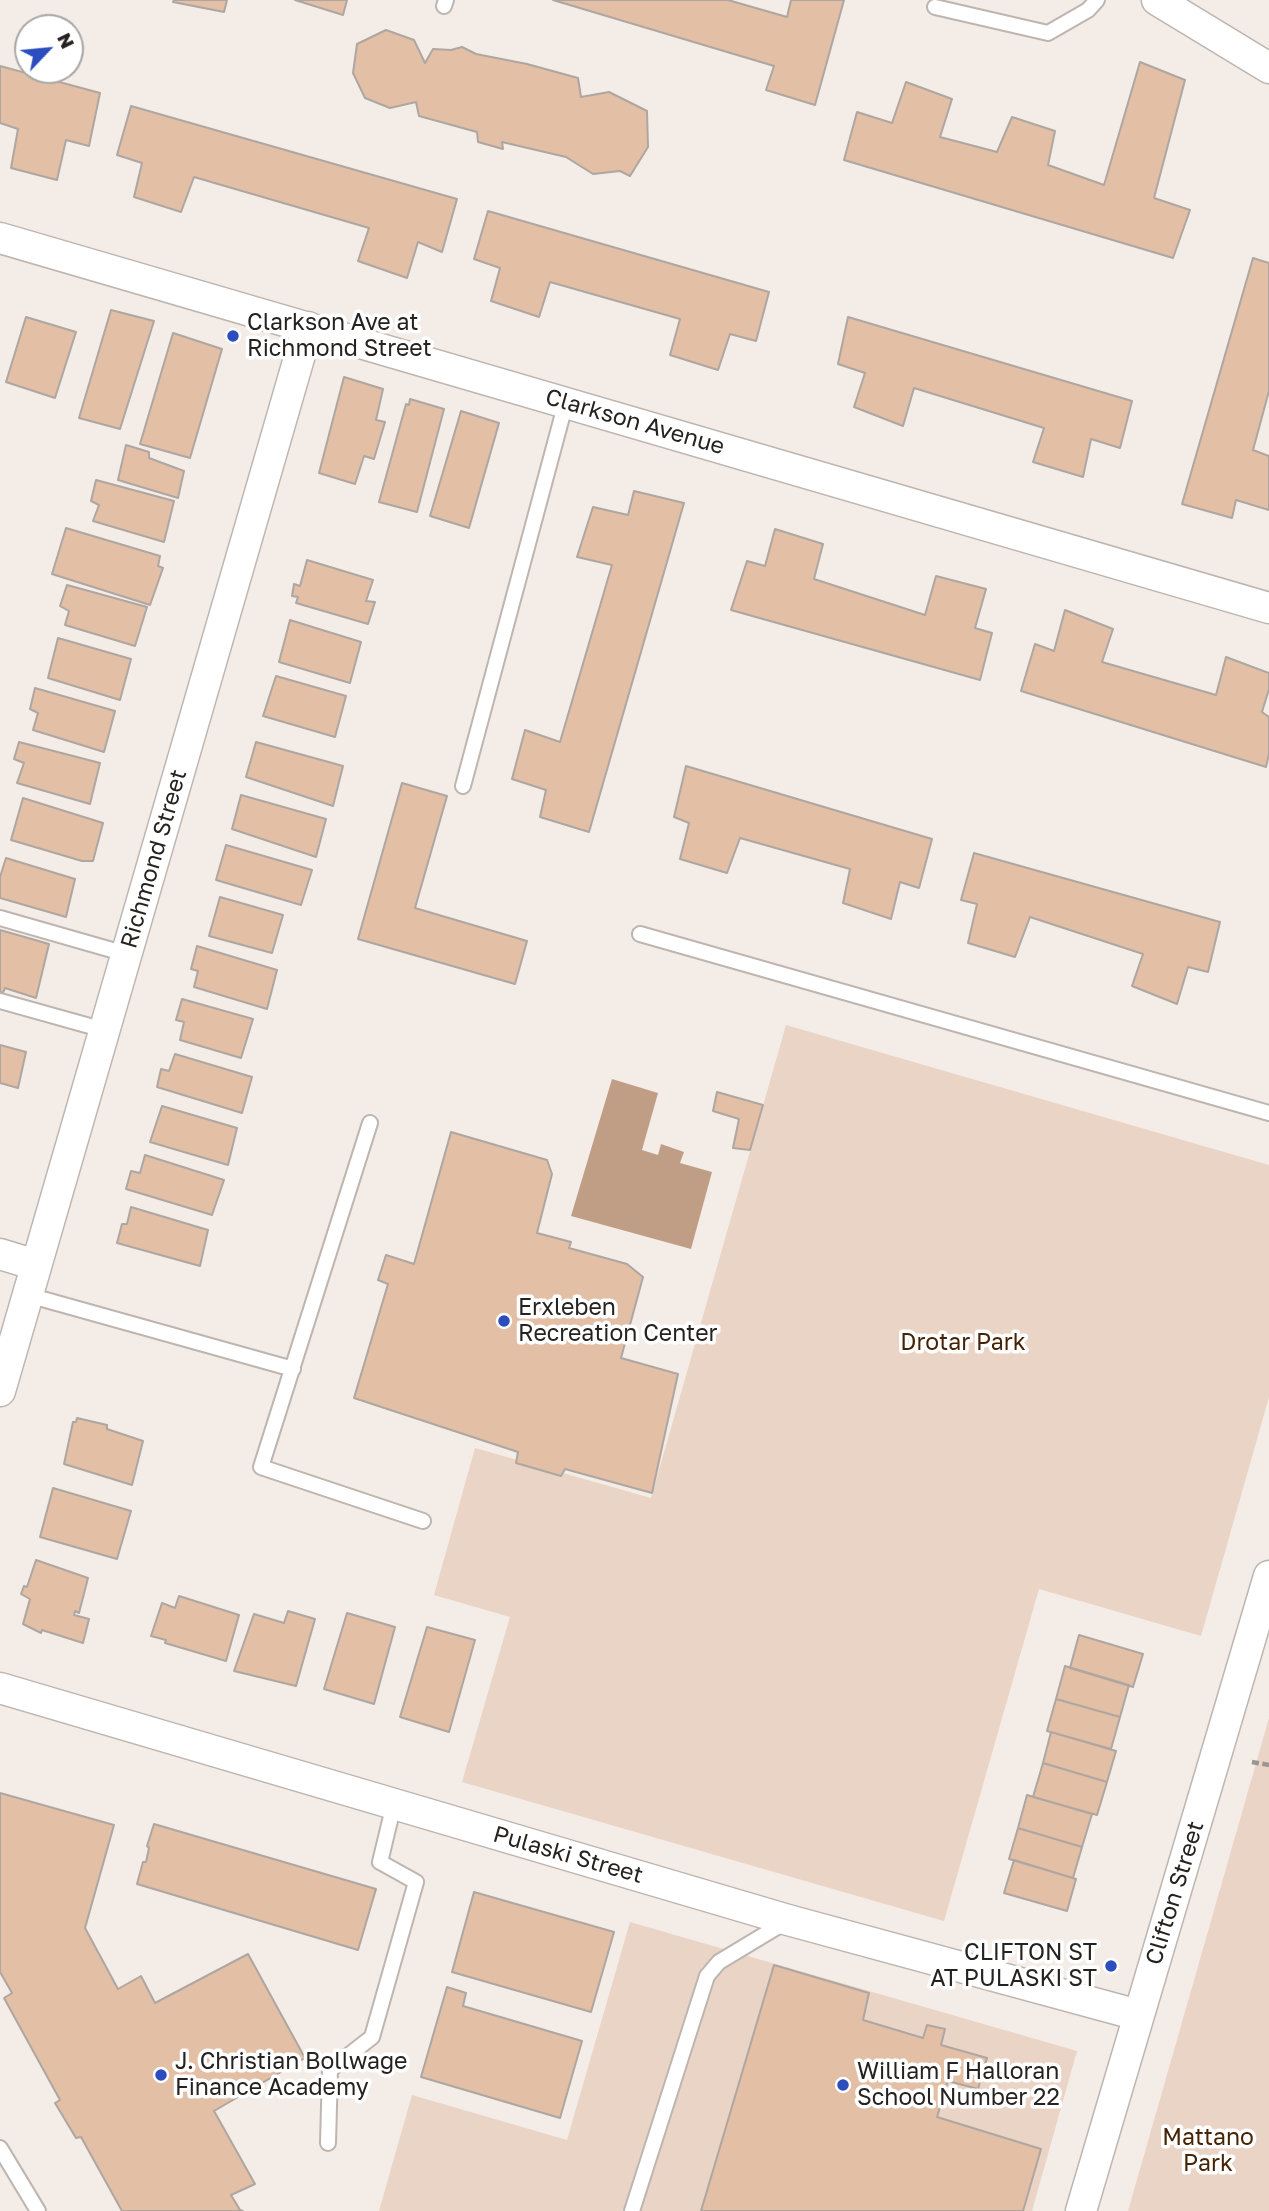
<!DOCTYPE html>
<html>
<head>
<meta charset="utf-8">
<style>
	body { margin:0 }
	#map { position:relative; width:1269px; height:2211px; overflow:hidden; background:#f4ece6; font-family:"Golos Text",sans-serif }
	canvas { display:block }
	.north { position:absolute; left:14px; top:14px; width:70px; height:70px; box-sizing:border-box; background:#fff; border:2px solid #a8a7a6; border-radius:50%; rotate:64deg; font-size:19px; font-weight:700; line-height:28px; text-align:center; color:#252321 }
	.north::after { content:''; display:block; margin:auto; width:24px; height:32px; background:#2c4dbd; clip-path:polygon(50% 0,100% 100%,50% 72%,0 100%) }
</style>
</head>
<body>
<div id="map">
<canvas width="1269" height="2211"></canvas>
<div class="north">N</div>
</div>
<script>
const ctx = document.querySelector('canvas').getContext('2d');
ctx.lineJoin = 'round';
function fill(path, color) {
  ctx.fillStyle = color;
  ctx.fill(path, 'evenodd');
}
function trace(path, color, width, dash) {
  ctx.strokeStyle = color;
  ctx.lineWidth = width;
  ctx.lineCap = dash ? 'butt' : 'round';
  ctx.setLineDash(dash || []);
  ctx.stroke(path);
}
function label(font, color, halo, rows, align = 'center') {
  ctx.font = font + ' "Golos Text",sans-serif';
  ctx.lineWidth = 7;
  ctx.setLineDash([]);
  ctx.textBaseline = 'middle';
  ctx.strokeStyle = halo;
  ctx.fillStyle = color;
  for (const [text, x, y, turn = 0] of rows) {
    ctx.save();
    ctx.translate(x, y);
    ctx.rotate((+turn || 0) * Math.PI / 180);
    ctx.textAlign = isNaN(turn) ? turn : align;
    if (halo) ctx.strokeText(text, 0, 0);
    ctx.fillText(text, 0, 0);
    ctx.restore();
  }
}
const green = new Path2D(`
	M786,1025L1269,1165V1397L1201,1636L1039,1589L944,1921L462,1782L510,1617L434,1595L475,1448L651,1498Z
	M1269,1718V2211H1128Z
	M630,1922L1077,2051L1032,2211H379L412,2095L567,2140Z`);
const water = new Path2D(`
	M612,1079L658,1093L642,1150L658,1155L661,1144L684,1152L680,1163L712,1172L691,1249L571,1216Z`);
const building = new Path2D(`
	M174,0H227L224,12L173,2Z
	M295,0H347L343,15Z
	M553,0H728L787,17L791,0H844L815,105L766,90L774,66Z
	M386,30L414,40L425,63L433,49L451,50L462,47L476,54L527,64L578,78L581,97L609,92L647,111L648,147L630,176L620,171L593,174L566,157L502,142L503,149L478,142L477,132L419,116L416,102L390,108L365,98L353,73L357,44Z
	M1140,62L1185,80L1154,198L1190,210L1173,258L844,160L857,112L892,123L906,82L952,99L940,137L997,152L1012,117L1055,131L1048,165L1104,185Z
	M0,66L100,93L89,146L66,140L57,180L11,168L18,129L0,123Z
	M131,106L457,199L442,252L418,242L407,278L358,261L369,228L194,177L181,212L134,197L142,163L117,155Z
	M488,211L769,292L756,341L730,334L718,370L670,355L680,319L550,282L539,317L491,301L500,268L474,259Z
	M1253,258L1269,263V391L1253,450L1269,456V510L1236,500L1232,518L1182,504Z
	M111,310L154,321L120,429L79,418Z
	M26,317L76,332L55,398L6,382Z
	M848,317L1132,401L1120,448L1091,439L1083,477L1033,462L1044,428L914,388L903,426L854,407L865,373L838,364Z
	M173,333L222,349L190,458L140,444Z
	M344,377L383,389L376,420L385,422L374,459L364,456L355,484L319,473Z
	M410,399L444,409L417,512L379,502L406,404L409,405Z
	M461,411L499,423L469,528L430,516Z
	M126,445L149,452V458L184,471L178,498L118,480Z
	M96,480L174,501L164,542L93,521L99,505L91,501Z
	M634,491L684,503L589,832L540,817L546,790L512,779L525,730L560,742L612,565L577,557L593,507L628,515Z
	M66,528L160,556L158,566L163,568L150,605L52,574Z
	M775,529L823,544L814,579L925,615L936,576L986,589L975,628L992,633L980,680L731,610L747,561L765,566Z
	M307,560L373,580L366,601L375,602L368,624L296,603L298,597L292,596L294,584L300,586Z
	M67,585L147,607L135,646L65,625L69,611L60,606Z
	M1065,610L1113,629L1102,662L1216,695L1226,657L1269,673V689L1262,712L1269,717V754L1266,767L1021,691L1035,644L1054,651Z
	M290,620L361,642L350,683L279,662Z
	M58,638L131,659L120,700L48,678Z
	M276,676L346,696L335,737L263,716Z
	M35,688L115,711L104,752L33,730L38,713L30,709Z
	M19,742L100,763L90,804L17,783L24,763L14,759Z
	M256,742L343,766L333,806L246,777Z
	M686,766L932,839L919,888L900,882L891,919L843,903L850,869L740,838L727,873L680,859L689,823L674,817Z
	M402,783L447,796L415,908L527,941L515,984L358,939Z
	M241,795L326,819L316,857L232,829Z
	M23,798L103,823L93,861H82L11,840Z
	M226,845L312,870L301,905L216,880Z
	M974,853L1220,922L1208,972L1188,967L1177,1004L1132,986L1143,954L1030,917L1015,957L968,943L977,904L961,900Z
	M6,858L75,879L66,917L0,898V877Z
	M220,897L283,915L272,953L209,936Z
	M0,930L49,944L36,998L5,988L3,993L0,992Z
	M197,946L277,970L267,1009L194,987L198,971L191,969Z
	M182,999L253,1019L241,1058L180,1040L184,1022L176,1020Z
	M0,1045L26,1052L18,1088L0,1083Z
	M175,1054L252,1077L242,1113L157,1087L161,1069L169,1071Z
	M717,1092L763,1105L750,1150L733,1148L739,1119L713,1111Z
	M162,1106L237,1128L228,1165L150,1142Z
	M451,1132L547,1160L552,1174L537,1233L571,1242L569,1248L627,1264L643,1277L621,1358L678,1374L652,1493L565,1469L561,1476L516,1463L518,1452L354,1398L388,1284L378,1280L386,1255L414,1264Z
	M145,1155L224,1180L212,1215L126,1189L131,1171L140,1173Z
	M131,1207L208,1230L200,1266L117,1243L122,1224H127Z
	M77,1418L107,1425V1429L143,1441L132,1485L64,1464L73,1422H76Z
	M53,1488L131,1511L117,1559L40,1537Z
	M36,1560L88,1578L79,1613L75,1611L74,1615L89,1619L83,1643L42,1630L41,1633L23,1624L30,1599L21,1594L24,1586L27,1587Z
	M179,1596L239,1615L226,1661L165,1643L166,1640L151,1636L162,1603L175,1608Z
	M288,1611L315,1619L296,1686L234,1671L254,1614L284,1623Z
	M347,1613L395,1627L374,1704L324,1689Z
	M427,1627L475,1640L449,1732L400,1717Z
	M1079,1635L1143,1654L1133,1687L1070,1668Z
	M1065,1666L1129,1685L1120,1717L1056,1699Z
	M1056,1699L1120,1717L1111,1749L1047,1731Z
	M1051,1732L1116,1751L1107,1782L1043,1763Z
	M1043,1763L1107,1782L1097,1815L1033,1797Z
	M0,1793L114,1825L85,1928L118,1989L141,1976L155,2003L248,1954L305,2058L214,2111L255,2184L231,2195L240,2210L243,2211H122L81,2137L76,2138L55,2103L60,2100L4,1998L12,1993L0,1972Z
	M1027,1795L1092,1814L1082,1847L1018,1828Z
	M154,1824L376,1889L358,1950L137,1884L143,1862H146L149,1848L147,1846Z
	M1018,1828L1082,1847L1073,1878L1009,1859Z
	M1014,1860L1076,1879L1067,1911L1004,1893Z
	M474,1892L614,1932L591,2012L452,1972Z
	M774,1965L869,1993L863,2020L923,2038L927,2025L945,2029L941,2045L987,2058L978,2089L948,2081L937,2117L1041,2149L1023,2211H701Z
	M447,1987L466,1993L463,2006L582,2041L560,2118L421,2077Z`);
const path = new Path2D(`
	M1252,1762L1269,1765`);
const service = new Path2D(`
	M444,6L446,0
	M935,7L1048,33L1088,10L1097,0
	M463,786L566,402
	M0,918L126,954
	M640,934L1269,1113
	M0,1001L104,1030
	M370,1123L261,1467L423,1521
	M28,1295L293,1369
	M328,2143L330,2070L372,2037L416,1882L380,1862L394,1804
	M0,2148L38,2211
	M632,2211L707,1976L719,1962L787,1921`);
const minor = new Path2D(`
	M1157,0L1269,68
	M0,238L1269,608
	M0,1254L36,1265
	M0,1391L308,327
	M0,1688L788,1920L1138,2015
	M1081,2211L1269,1576`);
const markers = [
	[233,336,7,"#2c4dbd"],
	[504,1321,7,"#2c4dbd"],
	[1111,1966,7,"#2c4dbd"],
	[161,2075,7,"#2c4dbd"],
	[843,2085,7,"#2c4dbd"]
];
const poiNames = [
	["Clarkson Ave at",247,323],
	["Richmond Street",247,349],
	["Erxleben",518,1308],
	["Recreation Center",518,1334],
	["CLIFTON ST",1097,1953,"right"],
	["AT PULASKI ST",1097,1979,"right"],
	["J. Christian Bollwage",175,2062],
	["Finance Academy",175,2088],
	["William F Halloran",857,2072],
	["School Number 22",857,2098]
];
const streetNames = [
	["Clarkson Avenue",635,422,16],
	["Richmond Street",154,859,-74],
	["Pulaski Street",568,1855,16],
	["Clifton Street",1175,1893,-73]
];
const parkNames = [
	["Drotar Park",963,1343],
	["Mattano",1208,2138],
	["Park",1208,2164]
];
fill(green, '#ead4c5');
fill(water, '#c09e86');
fill(building, '#e3bfa6');
trace(building, '#aea6a1', 2);
trace(service, '#bdb5b0', 18);
trace(minor, '#bdb5b0', 33);
trace(path, '#9b9591', 4.5, [7, 3.5]);
trace(service, '#fff', 14);
trace(minor, '#fff', 30);
for (const [x, y, r, color] of markers) {
  const dot = new Path2D();
  dot.arc(x, y, r, 0, 2 * Math.PI);
  ctx.fillStyle = color;
  ctx.fill(dot);
  trace(dot, '#fff', 2.5);
}
label('23px', '#252321', '#fff', poiNames, 'left');
label('23px', '#252321', '#fff', streetNames);
label('23px', '#462305', '#fff', parkNames);
</script>
</body>
</html>
